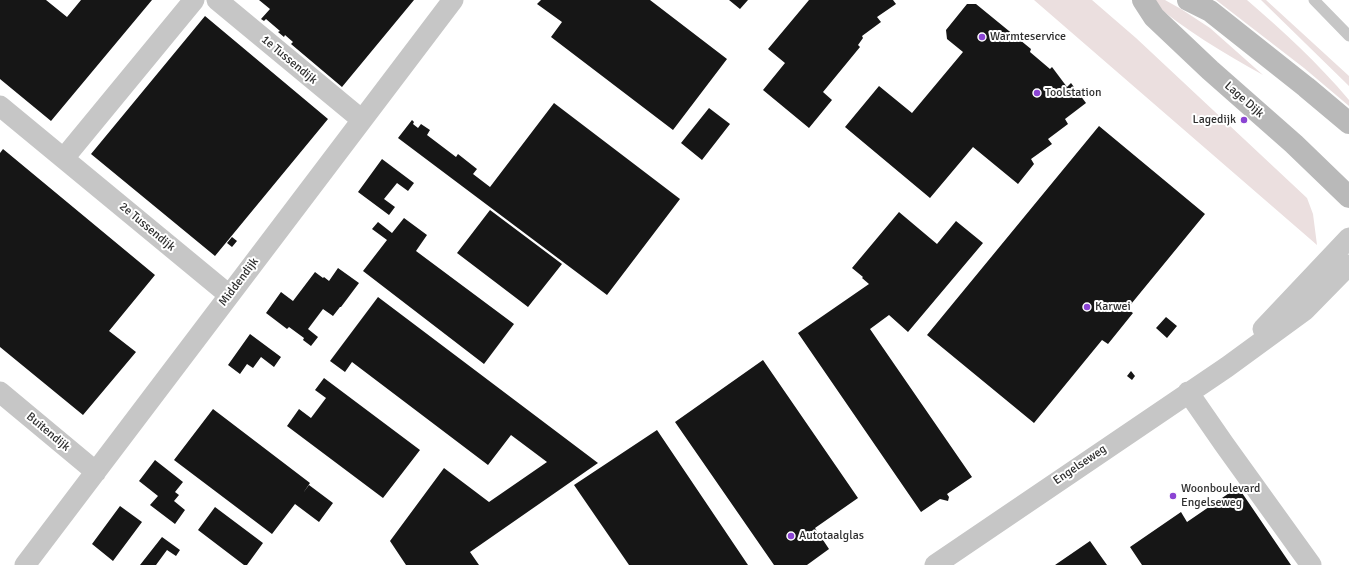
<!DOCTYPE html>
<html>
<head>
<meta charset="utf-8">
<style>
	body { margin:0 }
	canvas { display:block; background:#fff }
</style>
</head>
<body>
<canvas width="1349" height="565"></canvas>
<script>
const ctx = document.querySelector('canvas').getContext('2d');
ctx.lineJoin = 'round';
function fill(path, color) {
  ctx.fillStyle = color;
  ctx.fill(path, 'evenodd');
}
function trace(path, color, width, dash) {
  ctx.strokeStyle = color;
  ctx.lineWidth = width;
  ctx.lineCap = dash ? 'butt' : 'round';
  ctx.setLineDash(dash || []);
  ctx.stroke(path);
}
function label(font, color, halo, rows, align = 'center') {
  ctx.font = font + ' Signika,sans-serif';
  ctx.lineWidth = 4;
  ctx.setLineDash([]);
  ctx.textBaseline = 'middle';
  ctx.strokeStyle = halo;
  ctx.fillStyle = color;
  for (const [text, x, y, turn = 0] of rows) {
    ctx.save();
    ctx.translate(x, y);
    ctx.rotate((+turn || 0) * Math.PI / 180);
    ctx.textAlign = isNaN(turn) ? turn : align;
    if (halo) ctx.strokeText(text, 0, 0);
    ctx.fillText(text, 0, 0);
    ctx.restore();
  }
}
const green = new Path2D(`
	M1034,0H1092L1136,38L1307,198L1313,214L1317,245Z
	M1150,0H1165L1181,9L1210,28L1263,75C1224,53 1184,30 1150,0Z
	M1216,0H1247C1283,31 1318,63 1349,100V106L1304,68Z
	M1261,0H1266L1349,76V86Z`);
const building = new Path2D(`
	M0,0H46L67,17L81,0H152L51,121L0,79Z
	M259,0H414L342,87L291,44L293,42L285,35L284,37L278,32L280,31L266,19L264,21L261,19L270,9Z
	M541,0H650L727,59L673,130L551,37L562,22L537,4Z
	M729,0H748L740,9Z
	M809,0H893L896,4L877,17L881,22L862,36L863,38L858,45L860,47L823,92L832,100L809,128L763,90L785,63L768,49Z
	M967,4H976L1031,49L1030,52L1050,69L1052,67L1067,87L1071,83L1086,103L1065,119L1068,124L1048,139L1052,144L1031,159L1034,164L1018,184L973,147L930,198L845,127L879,86L912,113L963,52L947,39L946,30Z
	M205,16L328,119L215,256L91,154Z
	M554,103L680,199L607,295L398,138L412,120L414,122L413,124L418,128L421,124L430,130L427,135L456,157L458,154L477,169L473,174L490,187Z
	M709,108L730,124L702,160L681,143Z
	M1099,126L1205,214L1127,309L1133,313L1108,344L1102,340L1034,423L927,335Z
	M3,149L155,275L109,331L136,352L83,415L0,347V153Z
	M382,159L414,183L408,191L397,183L384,199L395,207L389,215L358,192Z
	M490,210L562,264L528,307L457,253Z
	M899,212L937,244L956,221L983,243L908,332L889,315L870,329L972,477L947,494L949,497L948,501L940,499L921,512L798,333L869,284L862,278L863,277L852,268Z
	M404,218L427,235L416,251L514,324L484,364L363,271L387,240L372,229L378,222L392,233Z
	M232,237L237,241L232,247L227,243Z
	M338,268L359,283L341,307H340L333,316L323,309L308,329L318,337L311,346L303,340L304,338L289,327L287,329L266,313L281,292L293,301L315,272L323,278L324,277L329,281Z
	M378,297L598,463L470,552L479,565H406L390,541L444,468L489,502L547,462L511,435L488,465L352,362L345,372L330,361Z
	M1166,317L1177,326L1167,338L1156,328Z
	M250,334L281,357L274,367L261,357L253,368L247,364L240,374L228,365Z
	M763,360L858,498L815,528L829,549L807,565H774L675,422Z
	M1131,371L1135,376L1132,380L1127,376Z
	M324,378L420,450L383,498L287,426L299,409L311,418L326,398L315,390Z
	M213,409L310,483L303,493L309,485L333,503L319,522L295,504L272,534L174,460Z
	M657,430L748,565H629L574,485Z
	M155,460L183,482L175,492L179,495L174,501L185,510L175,524L150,505L158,496L139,481Z
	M1238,487L1291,565H1142L1130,547L1181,512L1187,522Z
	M120,506L142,522L113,561L92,544Z
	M215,507L263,543L247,565H244L198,530Z
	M162,537L180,550L176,556L167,550L156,565H140Z
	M1090,541L1107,565H1055Z`);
const lane = new Path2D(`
	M1314,0L1349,36`);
const street = new Path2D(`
	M217,0L362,120
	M0,106L229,295
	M64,158L194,0
	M1263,329L1349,238
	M0,392L96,472
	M1188,392L1224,444L1311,565
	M25,565L453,0
	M935,565L1227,367L1305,310L1349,265`);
const secondary = new Path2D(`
	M1143,0L1154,17L1210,70L1294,144L1349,197
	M1188,0L1210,11L1306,87L1349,123`);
const markers = [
	[982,37,4,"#8b44d3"],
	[1037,93,4,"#8b44d3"],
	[1244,120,4,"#8b44d3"],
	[1087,307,4,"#8b44d3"],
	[1173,496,4,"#8b44d3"],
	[791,536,4,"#8b44d3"]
];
const poiNames = [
	["Warmteservice",990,37],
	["Toolstation",1045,93],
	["Lagedijk",1236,120,"right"],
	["Karwei",1095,307],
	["Woonboulevard",1181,489],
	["Engelseweg",1181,503],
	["Autotaalglas",799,536]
];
const streetNames = [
	["1e Tussendijk",289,60,40],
	["Lage Dijk",1244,100,41],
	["2e Tussendijk",147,227,40],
	["Middendijk",239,282,-53],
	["Buitendijk",48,432,40],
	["Engelseweg",1080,465,-34]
];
fill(green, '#ebdfdf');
fill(building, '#161616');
trace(lane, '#c6c6c6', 11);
trace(street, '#c6c6c6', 21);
trace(secondary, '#b9b9b9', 22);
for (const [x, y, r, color] of markers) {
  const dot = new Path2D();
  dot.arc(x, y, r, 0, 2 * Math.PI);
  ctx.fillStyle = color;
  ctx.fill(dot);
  trace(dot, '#fff', 1.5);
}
label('12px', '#2f2f2f', '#fff', poiNames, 'left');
label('12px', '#2f2f2f', '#fff', streetNames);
</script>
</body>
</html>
